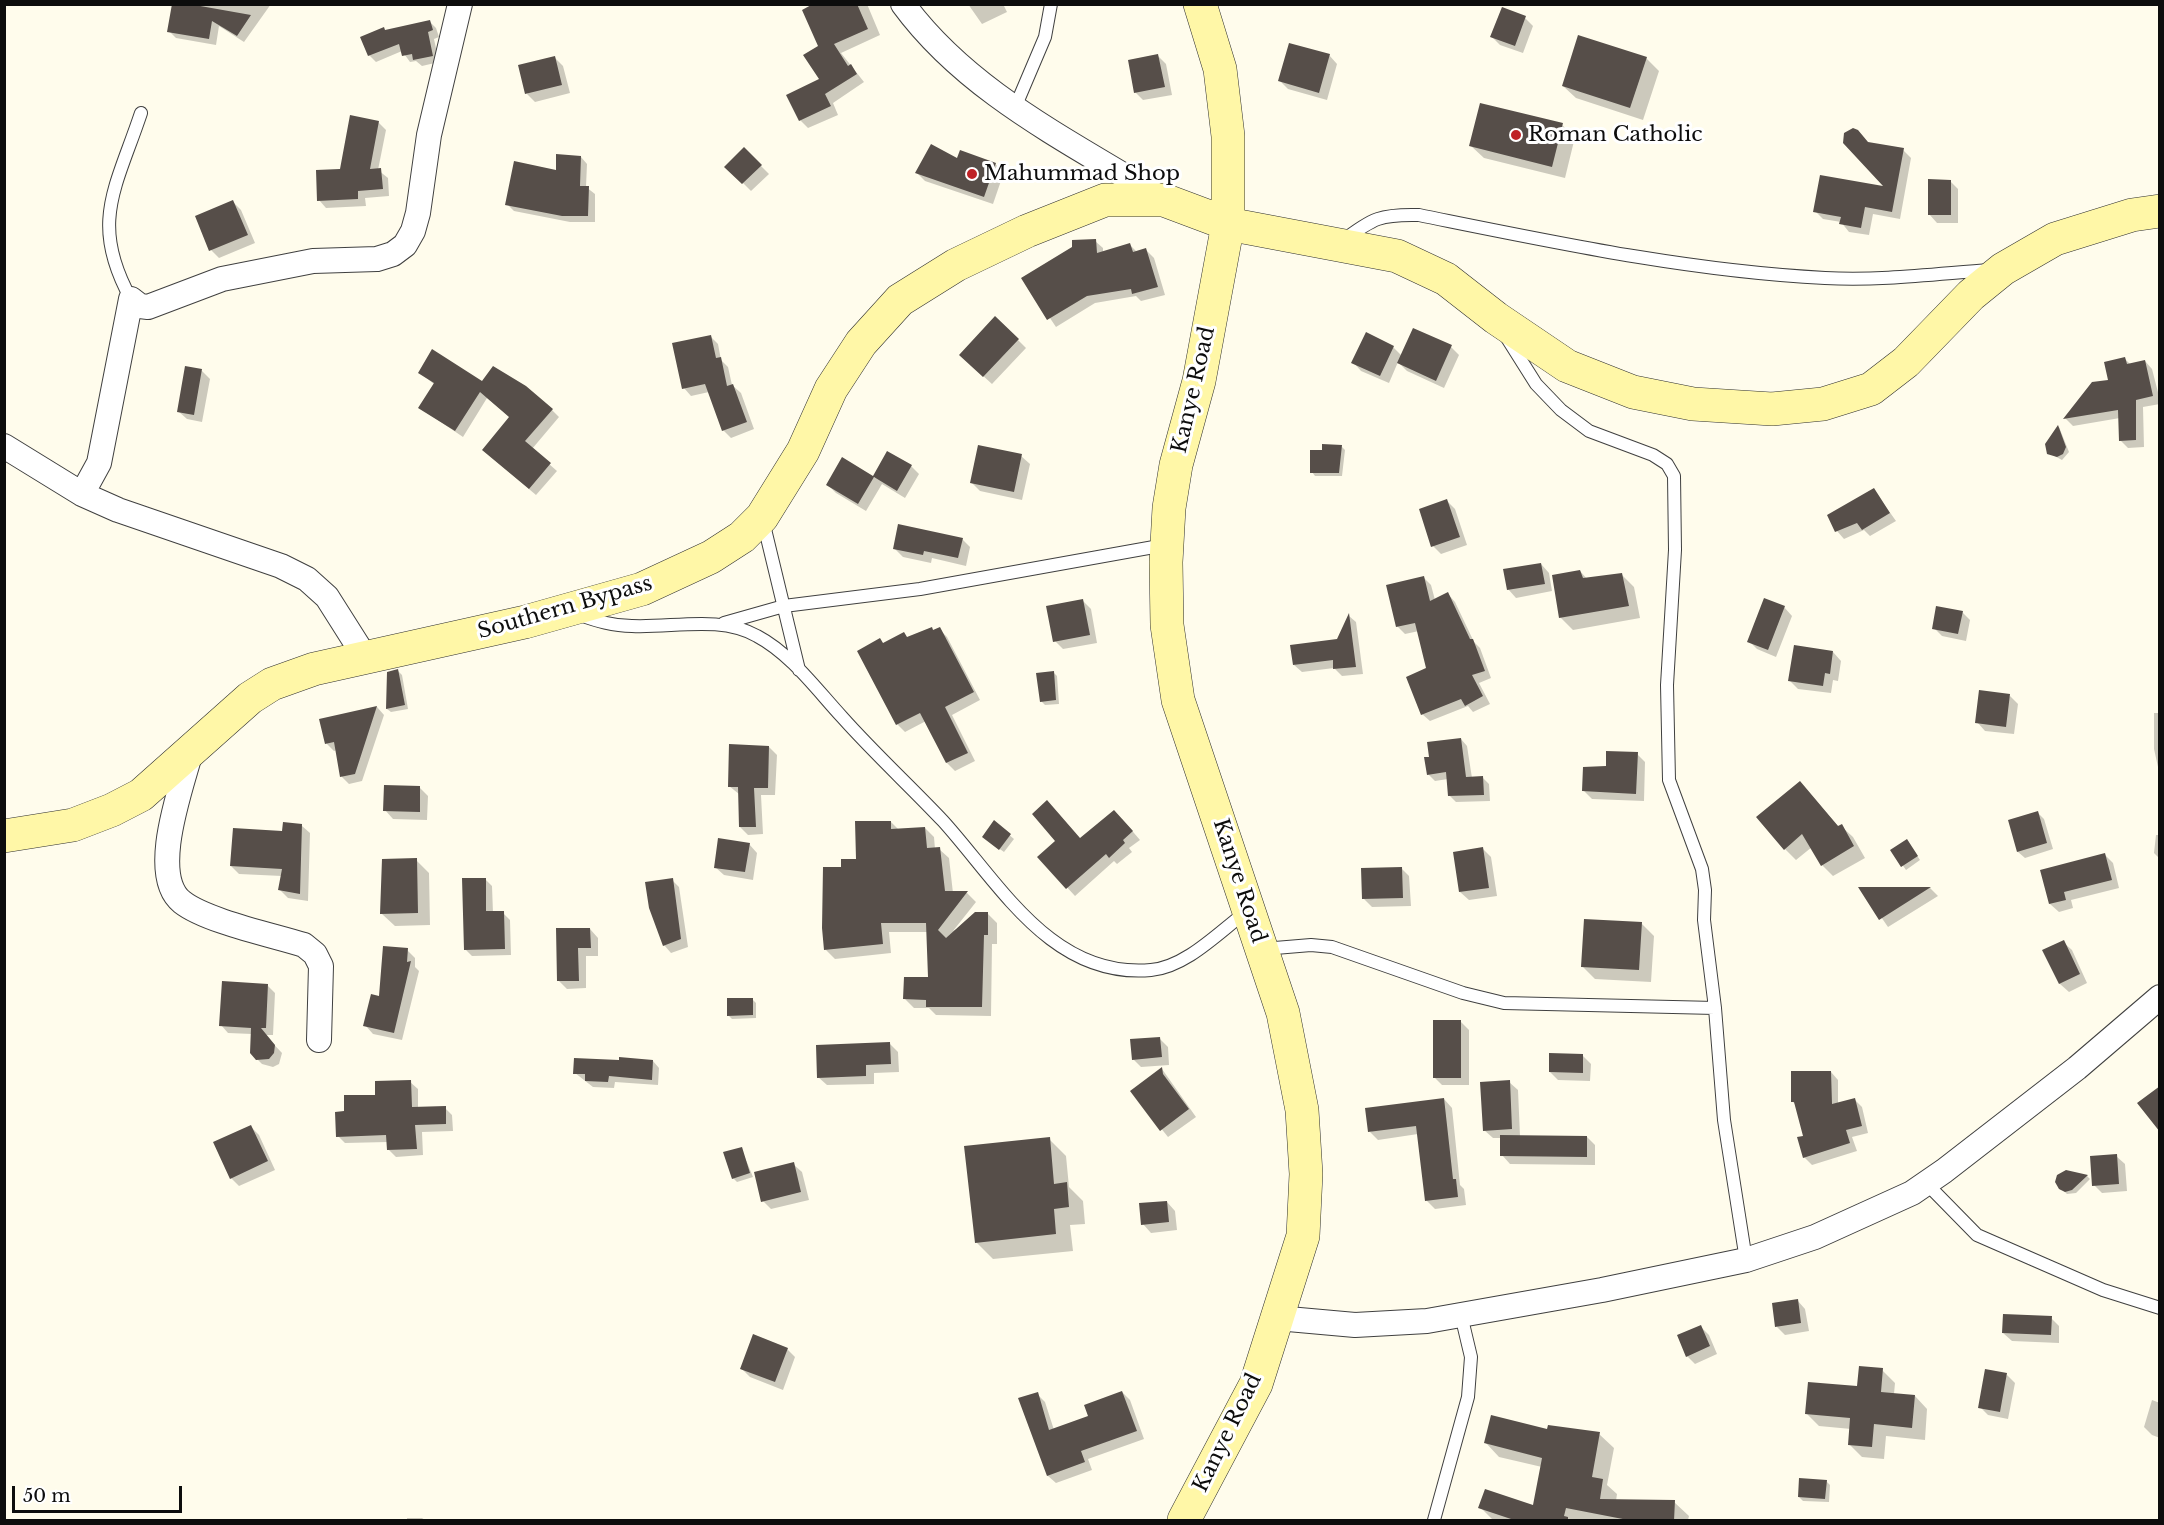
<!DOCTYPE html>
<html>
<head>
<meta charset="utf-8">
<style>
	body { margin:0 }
	#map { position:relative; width:2164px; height:1525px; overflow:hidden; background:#fffcec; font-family:"Libre Baskerville",serif }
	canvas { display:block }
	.frame { position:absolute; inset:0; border:6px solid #0d0d0d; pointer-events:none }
	.scale { position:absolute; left:12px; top:1486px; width:170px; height:27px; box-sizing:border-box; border:3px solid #0d0d0d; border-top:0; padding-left:8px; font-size:18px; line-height:21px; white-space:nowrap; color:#0d0d0d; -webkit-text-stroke:4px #fff; paint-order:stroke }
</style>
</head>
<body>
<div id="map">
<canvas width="2164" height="1525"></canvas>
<div class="frame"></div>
<div class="scale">50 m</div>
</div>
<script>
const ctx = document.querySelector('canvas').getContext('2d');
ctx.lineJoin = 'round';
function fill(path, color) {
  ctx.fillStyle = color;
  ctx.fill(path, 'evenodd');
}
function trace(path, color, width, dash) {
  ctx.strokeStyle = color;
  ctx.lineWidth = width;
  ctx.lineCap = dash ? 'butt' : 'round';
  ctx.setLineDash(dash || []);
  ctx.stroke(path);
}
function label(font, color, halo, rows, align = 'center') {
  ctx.font = font + ' "Libre Baskerville",serif';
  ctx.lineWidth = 6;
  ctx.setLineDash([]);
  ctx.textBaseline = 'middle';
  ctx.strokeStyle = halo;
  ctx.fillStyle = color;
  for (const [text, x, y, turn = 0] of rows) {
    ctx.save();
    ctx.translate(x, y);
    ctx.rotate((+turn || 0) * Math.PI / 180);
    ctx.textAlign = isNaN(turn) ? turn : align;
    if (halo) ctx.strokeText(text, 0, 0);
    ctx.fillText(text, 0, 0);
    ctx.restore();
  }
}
const shadow = new Path2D(`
	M174,4H271L244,42L219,26L216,45L176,38L169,31Z
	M817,4H867L880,35L841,53L864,82L833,103L838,115L808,128L800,120L821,80Z
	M968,4H1003L1007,12L982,24Z
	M1525,18L1533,26L1523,53L1500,45L1492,37Z
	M429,21L436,28L439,37L434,39L439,62L422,66L416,61L410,62L402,51L376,62L369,55L386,32Z
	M1329,55L1337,64L1327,100L1288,89L1280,81Z
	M1158,56L1166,64L1172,95L1143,100L1135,92Z
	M555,58L563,66L570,93L535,102L527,94Z
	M1646,58L1659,71L1643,120L1576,98L1563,86Z
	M378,122L386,130L378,170L388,178L389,196L365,198L366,206L326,208L319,200Z
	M1562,125L1575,137L1565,178L1484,158L1471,146Z
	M1869,144L1903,150L1911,158L1900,219L1873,214L1869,235L1849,232L1841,222L1823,219L1815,211L1887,189Z
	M744,149L769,174L751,191L727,167Z
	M581,157L587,164L586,187L595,194V222H570L514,211L507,204Z
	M958,161L995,164L1004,172L993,204L925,181L917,173Z
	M1950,181L1958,189V223H1937L1929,214Z
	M233,202L241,210L255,243L219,258L211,250Z
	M1095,241L1103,248V253L1130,245L1137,252L1146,250L1154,258L1165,295L1141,301L1136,296L1095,303L1056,327L1023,278Z
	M710,336L718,344L721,360L728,367L732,385L741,393L754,429L731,438L723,430L709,392L691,396L684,388Z
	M1018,340L1026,348L992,384L969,363Z
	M1393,347L1402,356L1451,347L1459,355L1444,388L1407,371L1398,362L1389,383L1361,371L1353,362Z
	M2125,359L2130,364L2145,361L2152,369L2160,400V404L2143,407L2144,447L2128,448L2120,440V418L2073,426L2065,418L2110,381Z
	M187,368L202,371L210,379L202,422L187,419L178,411Z
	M420,373L482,383L552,410L559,417L532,449L557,471L536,495L491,457L511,418L487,398L463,437L420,408L434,384Z
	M2059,427L2069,452L2062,460L2049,453Z
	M1341,446L1345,450L1342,476H1315L1312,472L1323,452Z
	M888,453L911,466L919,474L905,498L882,484L866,511L836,493L827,484L843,459L874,478Z
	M1021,456L1030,464L1022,500L980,491L972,483Z
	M1874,490L1896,521L1870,536L1864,530L1844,539L1837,531L1829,515Z
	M1447,501L1455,509L1467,545L1441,554L1433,546Z
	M962,539L970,547L966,566L932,558L931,563L903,557L894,548Z
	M1541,564L1549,573L1552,591L1516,598L1508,589Z
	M1580,571L1587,579L1621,574L1634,587L1640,618L1573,630L1560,617Z
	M1423,577L1431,585L1435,600L1448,594L1455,602L1474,642L1480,648L1491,678L1479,683L1490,704L1473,712L1468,706L1430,721L1422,714L1428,669L1419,631L1405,634L1397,626Z
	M1083,601L1091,609L1097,643L1063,649L1055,641Z
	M1784,607L1792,616L1776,657L1757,649L1749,641Z
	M1962,612L1970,620L1966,641L1942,636L1934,628Z
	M1349,616L1356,622L1363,674L1342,676L1334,668L1302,672L1294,665L1338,640Z
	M932,629L934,631L939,629L947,637L980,700L952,715L975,761L955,771L947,763L926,721L905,732L897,724L908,638Z
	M1833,652L1841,661L1838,681L1833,680L1831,693L1798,689L1790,681Z
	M398,671L402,675L408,709L391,712L387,709Z
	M1053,672L1057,676L1059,704L1045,705L1041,701Z
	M2010,696L2018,704L2014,734L1985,731L1977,722Z
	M377,707L384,715L362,781L349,784L342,777L337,750L334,751L327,744L321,720Z
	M2154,713H2160V776L2154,749Z
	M1461,739L1467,746L1472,778L1482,777L1489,784L1490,801L1456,802L1449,795L1448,779L1435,781L1428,774L1431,758Z
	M769,747L777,755L775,795H761L763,834L748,835L740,827L739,794L729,786Z
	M1637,754L1645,762L1644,801L1592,799L1584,791L1607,767Z
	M1800,783L1839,827L1841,826L1853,837L1865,858L1833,876L1822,865L1812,847L1796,860L1785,849Z
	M420,788L428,796L427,820L393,819L385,810Z
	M2038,813L2044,819L2053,849L2025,858L2018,852L2009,821Z
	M1122,819L1140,840L1129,848L1132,852L1117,864L1114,861L1075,896L1039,857Z
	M891,822L899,830L925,828L934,837L935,849H939L949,858L953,893H967L976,902L953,931L988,914L997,923V944H992L991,1016L936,1015L929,1008H914L905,999L929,978L927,932H889L891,953L835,959L826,950L843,868L857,861Z
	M994,822L1014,839L1004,852L987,840Z
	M302,826L310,833L308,901L288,898L280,890L282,876L239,874L231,866L284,832Z
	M2156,835H2160V859L2154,853Z
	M749,844L757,853L753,880L724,875L715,867Z
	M1910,845L1920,860L1906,870L1892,850Z
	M1483,849L1491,857L1497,896L1469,900L1460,892Z
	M2105,855L2113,863L2119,888L2071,900L2073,908L2059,912L2050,904L2042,871Z
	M416,860L429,873L430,925L395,926L382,914Z
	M1401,868L1409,876L1411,906L1372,907L1364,899Z
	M485,879L492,886L493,913H503L510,920L511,955L472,956L465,949Z
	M672,880L679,887L688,947L671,953L664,945Z
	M1861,888H1930L1938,896L1888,927Z
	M1641,923L1654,936L1651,982L1595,979L1583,967Z
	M590,929L598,938V956H586V988L567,989L558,980V930Z
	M2063,942L2072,950L2087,983L2069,992L2060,984L2044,951Z
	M407,950L415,958V967L419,971L402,1040L373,1034L365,1025Z
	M268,986L275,993L273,1035H265L282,1053L279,1064L273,1067L262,1064L254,1056L252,1034L228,1033L221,1025Z
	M752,999L756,1003V1018L732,1019L728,1015Z
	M1461,1022L1469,1030V1085H1442L1434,1077Z
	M1159,1038L1168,1047L1169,1065L1141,1067L1133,1059Z
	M890,1044L898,1052L899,1072L874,1073V1084L827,1085L818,1077Z
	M1583,1056L1591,1064L1590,1081L1558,1080L1550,1072Z
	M653,1061L659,1068L658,1085L615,1082L614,1088L593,1087L575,1073Z
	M1162,1069L1196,1117L1168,1137L1132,1092Z
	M1831,1072L1838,1080V1104L1855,1100L1862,1107L1868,1133L1852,1137L1857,1151L1812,1165L1804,1157L1805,1137L1796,1105L1793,1102Z
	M410,1082L418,1089V1109L445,1108L452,1115L453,1131L422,1132L423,1155L396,1157L389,1150L388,1142L345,1143L338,1136L346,1113Z
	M1509,1082L1518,1090L1520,1136L1587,1137L1595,1145V1165L1510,1164L1502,1155V1138H1493L1484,1130Z
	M1444,1099L1452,1108L1460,1185L1464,1189L1466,1205L1435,1209L1427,1201L1418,1134L1378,1140L1370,1132Z
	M251,1127L259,1135L275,1170L239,1186L231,1178Z
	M1049,1139L1066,1156L1069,1187L1083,1201L1085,1224L1070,1225L1073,1251L993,1259L976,1242Z
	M741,1148L753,1177L737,1182L733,1178Z
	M2116,1156L2125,1164L2127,1191L2102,1193L2094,1185Z
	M793,1164L802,1172L809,1200L771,1209L763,1201Z
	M2066,1172L2087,1176L2090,1179L2076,1193L2067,1194L2058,1185Z
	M1167,1202L1175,1211L1177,1230L1151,1233L1143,1224Z
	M1797,1300L1805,1309L1809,1331L1785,1335L1777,1327Z
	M2051,1318L2059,1326V1343L2012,1341L2003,1333Z
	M1700,1326L1709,1335L1717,1354L1695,1364L1687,1356Z
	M787,1349L795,1357L783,1390L750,1377L741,1368Z
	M1882,1370L1895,1383L1894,1394L1915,1396L1927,1409L1925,1440L1886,1436L1884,1459L1862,1457L1849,1444L1851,1429L1819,1426L1806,1413L1858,1388Z
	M2007,1375L2015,1383L2008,1419L1988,1415L1980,1407Z
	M1122,1392L1130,1400L1144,1439L1088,1459L1092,1470L1056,1483L1048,1476L1037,1394L1045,1402L1054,1430L1090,1417Z
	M2152,1400L2160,1403V1438L2152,1435L2144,1427Z
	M1548,1431L1599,1434L1614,1448L1607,1485L1617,1494L1616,1501L1674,1502L1689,1516L1688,1520H1493L1480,1507H1535L1542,1467L1499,1457L1485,1442Z
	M1826,1481L1830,1485L1829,1502L1803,1501L1799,1497Z
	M407,1518H422L425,1520H407Z`);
const building = new Path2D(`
	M172,4H189L251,15L237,36L212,21L209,39L167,32Z
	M813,4H857L868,29L834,44L848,66L851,64L857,74L825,94L831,106L799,121L786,95L819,79L803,55L818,46L802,10Z
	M1502,7L1526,16L1515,46L1490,37Z
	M430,20L433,30L428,32L433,56L413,60L412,54L402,56L399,44L368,56L360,37L384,27L385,30Z
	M1578,35L1647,57L1630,108L1562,86Z
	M1289,43L1330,54L1319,93L1278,81Z
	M1158,54L1165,87L1134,93L1128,60Z
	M555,56L562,85L525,94L518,65Z
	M1480,103L1563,123L1552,167L1469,146Z
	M350,115L379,121L370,169L381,168L383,189L358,191V199L317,201L316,170L340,169Z
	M1853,128L1858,130L1868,142L1904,148L1892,212L1865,207L1861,228L1839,224L1841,217L1813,212L1820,175L1883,186L1843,143L1844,133Z
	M931,144L957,158L960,150L996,163L984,197L915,173Z
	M744,147L762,165L742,184L724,167Z
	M556,154L581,156L580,186H589L588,216H562L505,205L514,161L556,170Z
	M1928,179L1951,180V215H1928Z
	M233,200L248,235L209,251L195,216Z
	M1096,239L1097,253L1130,243L1133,252L1146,248L1158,287L1132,294L1131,289L1087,296L1047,320L1021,278L1072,247V240Z
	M995,316L1019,339L983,377L959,355Z
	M1413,328L1452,345L1436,381L1397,363Z
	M1366,332L1394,346L1380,376L1351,363Z
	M711,335L716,358L721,357L727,386L733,384L747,422L722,431L705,384L682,389L672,343Z
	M432,349L482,381L493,366L526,386L553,409L525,441L551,463L529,489L482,450L509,417L480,392L455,431L418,408L434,383L418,373Z
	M2125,357L2127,364L2145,360L2153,396L2136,400V440L2119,441L2118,410L2063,419L2092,382L2108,380L2104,362Z
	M185,366L202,369L194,415L177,412Z
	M2058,425L2066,447L2063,454L2057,457L2047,454L2045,444Z
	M1322,444L1342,445L1339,473H1310V450H1322Z
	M978,445L1022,454L1014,492L970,483Z
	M887,451L912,465L897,491L874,477L858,504L826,485L842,457L873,476Z
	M1874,488L1890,513L1862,530L1857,523L1835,532L1827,515Z
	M1447,499L1460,537L1431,547L1419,509Z
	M898,524L963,538L958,558L924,551L923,555L893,549Z
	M1541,563L1545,584L1507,590L1503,569Z
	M1580,570L1583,578L1622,573L1629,606L1559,618L1552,575Z
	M1424,576L1430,601L1448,592L1470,639H1473L1485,671L1472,675L1483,696L1465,706L1461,699L1421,715L1406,677L1426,668L1415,623L1396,627L1386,585Z
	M1764,598L1785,606L1768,650L1747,642Z
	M1083,599L1090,635L1053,642L1046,606Z
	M1936,606L1963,611L1958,634L1932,629Z
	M1349,613L1356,667L1333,669V660L1293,665L1290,645L1337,639Z
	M932,627L933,630L940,627L974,692L945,707L968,753L946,763L920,713L896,725L857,651L880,638L883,643L904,632L907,637Z
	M1794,645L1833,651L1830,674L1825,673L1823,686L1788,681Z
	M398,669L405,705L386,709L387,672Z
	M1054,671L1056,700L1040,702L1036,673Z
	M1979,690L2010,694L2006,727L1975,723Z
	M377,706L355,774L340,777L334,742L325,744L319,719Z
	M1461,738L1466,777L1483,776L1484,795L1448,796L1446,772L1427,775L1424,757H1429L1427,742Z
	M729,744L769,746L768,788H754L756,827H739L738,787H728Z
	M1606,751L1638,752L1636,794L1582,791L1583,767L1606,766Z
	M1800,781L1838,826L1842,824L1854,846L1821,866L1802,834L1784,850L1756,817Z
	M384,785L420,786V812L383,811Z
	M1047,800L1080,838L1114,810L1133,831L1123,840L1125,843L1109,858L1106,854L1066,889L1037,857L1055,841L1032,814Z
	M2038,811L2047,843L2017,852L2008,820Z
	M994,820L1011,834L999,850L982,837Z
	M855,821H891V829L925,827L927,848L940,847L945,891H968L938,930L946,938L975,912H988V935H984L982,1007H926V1000L903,999L904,977H928L926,923H881L883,944L824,950L822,928L823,867H841V859H856Z
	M283,822L302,824L300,894L278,890L282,869L230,866L233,828L282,831Z
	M718,838L750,843L745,872L714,868Z
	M1907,839L1918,856L1901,867L1890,850Z
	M1483,847L1489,888L1459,892L1453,852Z
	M2105,853L2112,880L2064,892L2066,900L2049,904L2040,870Z
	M417,858L418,913L380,914L382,859Z
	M1402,867L1403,898L1362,899L1361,868Z
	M462,878H486V911H504L505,949L464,950Z
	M673,878L681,939L663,946L649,908L645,882Z
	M1858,887H1931L1879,920Z
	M1584,919L1642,922L1639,970L1581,967Z
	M556,928H590L591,948H578L579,981H557Z
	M2064,940L2080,974L2059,984L2042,950Z
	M383,946L408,948L407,962L411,961L394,1033L363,1026L371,994L379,996Z
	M222,981L268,984L266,1028H261L275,1045L274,1053L269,1059L256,1060L250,1053L251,1028L219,1026Z
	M727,998H753V1015L727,1016Z
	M1433,1020H1461V1078H1433Z
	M1160,1037L1162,1057L1132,1060L1130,1039Z
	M890,1042L891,1064L866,1065V1076L817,1078L816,1045Z
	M1549,1053L1583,1054V1073L1549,1072Z
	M619,1057L653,1060L652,1080L609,1076L608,1082L585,1081V1074H573L574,1058L619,1060Z
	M1162,1067L1163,1074L1189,1109L1160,1131L1130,1091Z
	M1791,1071H1831L1832,1104L1855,1098L1862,1126L1846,1130L1850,1143L1803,1158L1797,1137L1803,1136L1794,1102H1791Z
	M411,1080L412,1107L446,1106V1124L415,1125L417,1149L387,1150L386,1135L336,1137L335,1112L344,1111V1095H375V1081Z
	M1510,1080L1512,1129L1483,1131L1480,1082Z
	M2160,1086V1132L2137,1103Z
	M1444,1098L1453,1179H1456L1458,1197L1425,1201L1416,1126L1368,1132L1365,1108Z
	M251,1125L268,1161L230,1179L213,1142Z
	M1500,1135L1587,1136V1157L1500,1156Z
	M1050,1137L1054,1184L1067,1182L1069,1207L1054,1209L1056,1234L975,1243L964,1146Z
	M742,1147L750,1173L732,1179L723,1152Z
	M2117,1154L2119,1184L2092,1186L2090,1156Z
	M794,1162L801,1192L761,1202L754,1172Z
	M2066,1170L2088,1175L2072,1190L2065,1192L2059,1189L2055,1182L2057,1175Z
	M1167,1201L1169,1222L1141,1225L1139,1203Z
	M1798,1299L1801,1323L1775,1327L1772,1303Z
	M2003,1314L2052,1316L2051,1335L2002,1333Z
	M1701,1325L1710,1346L1686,1357L1677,1335Z
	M753,1334L788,1348L775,1382L740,1369Z
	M1859,1366L1883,1368L1881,1392L1915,1395L1912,1428L1874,1424L1872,1447L1848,1445L1850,1418L1805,1414L1808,1382L1857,1386Z
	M1985,1369L2007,1373L2000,1412L1978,1408Z
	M1122,1391L1137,1431L1081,1451L1085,1462L1047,1476L1018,1398L1038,1392L1049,1430L1088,1416L1084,1405Z
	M1491,1415L1547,1429L1548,1425L1600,1432L1592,1477L1603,1479L1600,1499L1675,1500L1674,1521H1633L1566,1508L1564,1516L1568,1517V1521H1517L1478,1508L1485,1489L1533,1505L1542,1458L1484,1443Z
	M1799,1478L1827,1480L1825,1499L1798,1497Z`);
const lane = new Path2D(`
	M1014,110L1045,37L1051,4
	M1342,241C1374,218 1380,214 1419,215C1553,242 1688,271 1825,278C1880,281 1935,274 1990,270
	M131,299C89,223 116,188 141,113
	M1507,338L1536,384L1561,410L1589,431L1653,455L1667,464L1674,476L1675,550L1667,685L1669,780L1702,869L1705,890L1704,920L1715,1008L1724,1120L1746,1260
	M763,521L799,670
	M580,615C597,621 613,626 632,626C673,628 720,615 757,636C791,654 817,690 842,717C874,753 910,786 943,821C1000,884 1052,979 1151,970C1186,967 1219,932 1246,912
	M724,623L784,606L920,589L1165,545
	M1263,949L1311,945L1332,947L1463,993L1504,1003L1715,1008
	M1926,1183L1977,1235L2103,1290L2160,1308
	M1434,1520L1468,1397L1471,1357L1461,1315`);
const street = new Path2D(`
	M903,4C969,94 1072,142 1164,200
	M4,446L82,494L118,510L281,566L307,579L327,597L365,657
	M82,494L99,463L131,299L140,306L148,307L222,279L313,261L377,259L393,254L405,245L413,231L418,213L429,135L460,4
	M191,751C182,786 148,875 182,902C206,921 272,935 304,945L315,954L321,966L319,1040
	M1277,1318L1355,1325L1427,1321L1602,1290L1746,1260L1815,1237L1912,1193L1944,1171L2077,1068L2160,997`);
const secondary = new Path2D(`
	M4,836L73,825L112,810L141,795L250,698L272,684L314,669L525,622L642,589L711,557L742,537L762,517L803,451L831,389L861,343L900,300L956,265L1027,231L1105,200H1164L1228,224L1397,256L1446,279L1496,318L1567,366L1633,392L1693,404L1772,409L1823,404L1871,389L1906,362L1971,295L2003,269L2055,239L2132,215L2160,211
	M1184,1520L1256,1384L1303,1236L1306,1174L1302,1110L1283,1013L1178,700L1167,625L1166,562L1169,508L1176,465L1199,381L1228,224V136L1220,69L1200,4`);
const markers = [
	[1516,135,6,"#bf2226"],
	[972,174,6,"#bf2226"]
];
const poiNames = [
	["Roman Catholic",1528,135],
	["Mahummad Shop",984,174]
];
const streetNames = [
	["Kanye Road",1194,390,-77],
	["Southern Bypass",565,608,-16],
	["Kanye Road",1239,881,72],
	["Kanye Road",1228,1433,-64]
];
fill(shadow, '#0003');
fill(building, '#564e49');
trace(lane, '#404040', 14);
trace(street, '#404040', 26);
trace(secondary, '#2f2f2f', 34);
trace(lane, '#fff', 12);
trace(street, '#fff', 24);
trace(secondary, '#fff7a7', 33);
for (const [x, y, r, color] of markers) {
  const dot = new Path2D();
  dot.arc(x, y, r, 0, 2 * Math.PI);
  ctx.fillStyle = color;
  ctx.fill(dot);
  trace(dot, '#fff', 2);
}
label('21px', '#0d0d0d', '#fff', poiNames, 'left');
label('21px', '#0d0d0d', '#fff', streetNames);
</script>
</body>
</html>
